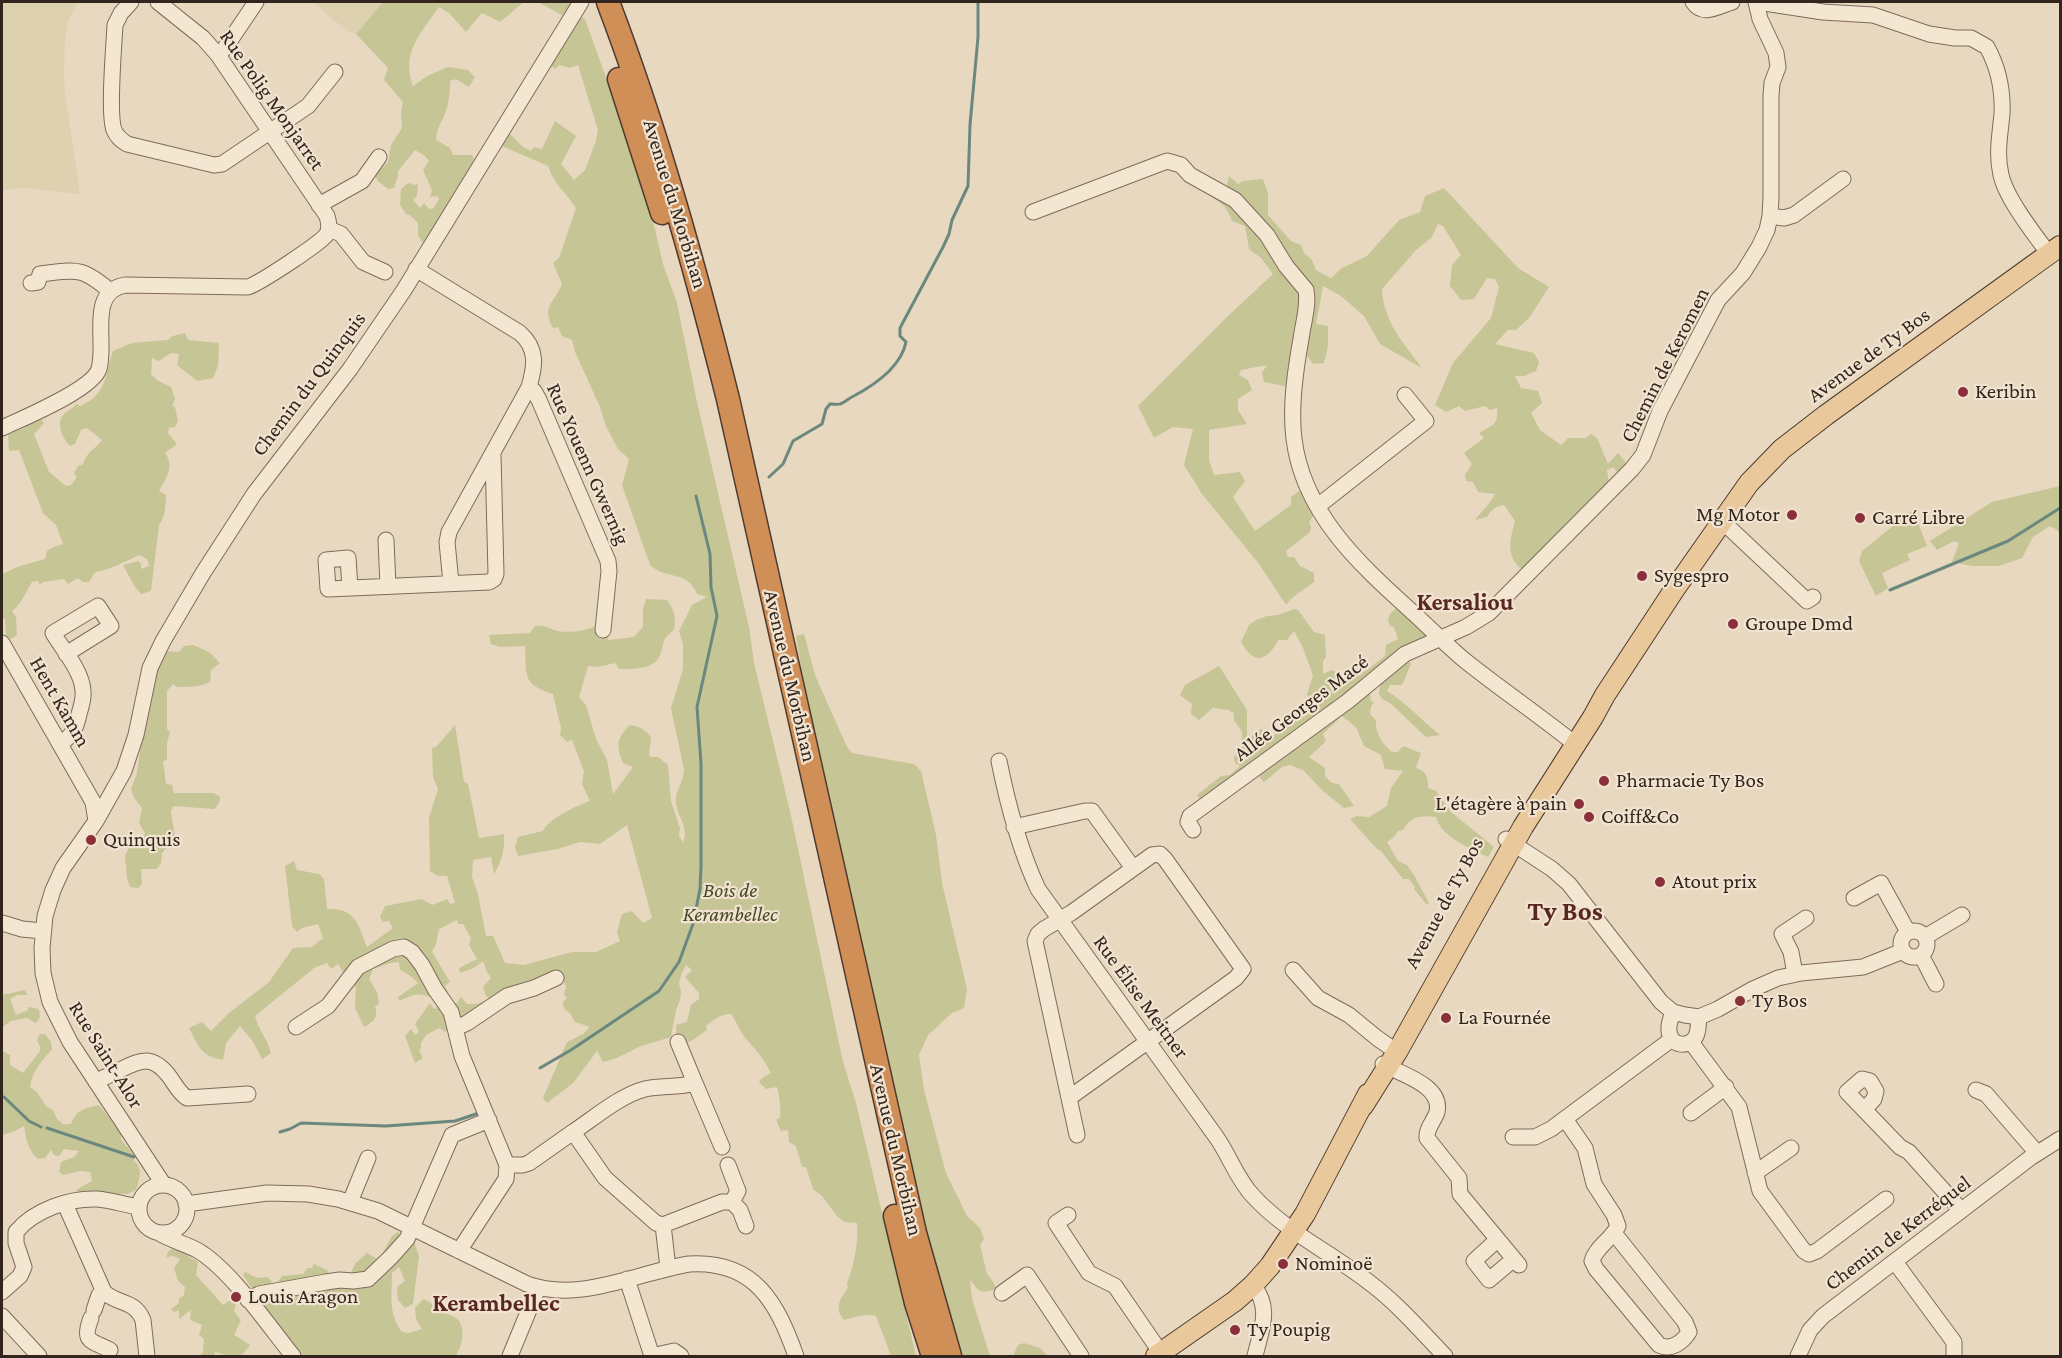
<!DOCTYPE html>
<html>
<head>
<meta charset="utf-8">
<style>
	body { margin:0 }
	#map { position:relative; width:2062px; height:1358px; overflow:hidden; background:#e8d8c0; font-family:"Crimson Pro",serif }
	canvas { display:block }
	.frame { position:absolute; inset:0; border:3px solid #31251d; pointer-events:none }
</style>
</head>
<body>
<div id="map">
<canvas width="2062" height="1358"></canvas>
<div class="frame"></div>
</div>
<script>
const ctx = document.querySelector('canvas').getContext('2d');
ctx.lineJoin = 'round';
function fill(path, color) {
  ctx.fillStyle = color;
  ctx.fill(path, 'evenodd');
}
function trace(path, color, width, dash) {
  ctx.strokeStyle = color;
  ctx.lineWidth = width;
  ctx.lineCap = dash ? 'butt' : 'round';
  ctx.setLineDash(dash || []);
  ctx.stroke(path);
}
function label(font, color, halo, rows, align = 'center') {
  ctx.font = font + ' "Crimson Pro",serif';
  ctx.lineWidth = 4.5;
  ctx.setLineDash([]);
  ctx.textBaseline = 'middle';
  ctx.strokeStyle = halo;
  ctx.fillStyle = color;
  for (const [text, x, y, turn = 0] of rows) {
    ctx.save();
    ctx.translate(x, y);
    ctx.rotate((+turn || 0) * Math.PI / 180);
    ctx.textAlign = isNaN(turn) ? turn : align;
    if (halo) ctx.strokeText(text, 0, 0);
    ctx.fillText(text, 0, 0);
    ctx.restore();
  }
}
const farmland = new Path2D(`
	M2,2H78L68,21L65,39L64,72L65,92L80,194L24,188L2,190Z
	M314,2H383L356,34L349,32L326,14Z`);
const green = new Path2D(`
	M383,2H524L500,22L482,13L466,32L449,13L439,7C420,35 401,51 413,86L427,76L448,67L468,70L475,77L469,87L456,79L450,81C450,93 449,105 444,116C440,124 437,130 436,140L450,148L453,155H472L476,163L424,245L418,235V223L411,216L406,214L400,205L401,189L408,183L415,185L418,184L417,196L413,200L420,208L424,203L429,209L434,208L439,199L437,196L430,197L432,190L423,170L429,161L425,156L415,150L398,171V176L394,188L388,189L378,181L375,175L388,162L391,145L402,128L401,111L403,102L384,80L388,68L356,34Z
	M538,2H572L564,16Z
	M578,16L585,19L618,111L655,229L663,264L677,303L697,402L749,627L754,663L790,811L843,1062L856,1103L916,1356H891L876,1316C866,1313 854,1317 844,1320C833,1307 841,1299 848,1287L847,1283C855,1263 858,1243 857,1223L844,1222L837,1216L822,1196L813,1189L806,1167H802L796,1146L789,1142L788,1130L781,1131L776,1120L780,1118C781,1108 780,1098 777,1087L766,1089L759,1082L762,1078L771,1073C764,1059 757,1051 747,1040C741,1034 737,1022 731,1014C721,1014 714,1019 706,1026L707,1030C696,1037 691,1044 677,1044L676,1025L687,1022L691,1005L699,999V993L685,977L692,970L686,965L681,975L679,984L681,991L680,1000L676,1010L671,1037L641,1046L617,1058L603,1062L597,1051L573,1083L547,1103L543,1098L567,1042L583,1034L590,1027L575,1022L570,1013L564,1009L563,1002L567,998L564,994L566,987L561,974L464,1022L452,1004L457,1003L461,997L467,1004H477L489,999L485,994L483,987L491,978L487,972L483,961L474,968L460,973L459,968L477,959L469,945L471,938L463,924H458L457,920L439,929L436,944L432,952L450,982L445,986L448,992L443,1003L449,1029L445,1032L439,1028L426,1035L421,1043V1048L419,1050L423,1058L415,1063L405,1036L411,1029L415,1035L419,1032L415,1024L430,1003L434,1009L437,1008L433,998C416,992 415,994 399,1001L398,997L418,983L409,975L400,970L399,962L390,963L373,969L369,979L377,992L379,1003L375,1007C379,1018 373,1022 364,1027L355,1008L356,987L351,985L338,964L331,969L327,963L314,968L255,1016C258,1029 268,1040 271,1053L262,1059L252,1040L240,1026L226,1043L223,1060C201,1056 199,1047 189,1028L202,1022L211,1031L229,1013L269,982L293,948L312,947L323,938L318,924L302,928L297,932L292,926L285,866L294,861L297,870L319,874L324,879L327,909C356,908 358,924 367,947L393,928L389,921L383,922L380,917L385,906L422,899L432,905L447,899L450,904L455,903L447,876H438L430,871L429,818L438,789L433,777L432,748L436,747L455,725L464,782L468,784L479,838L504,834C505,849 502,861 494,874L491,857L473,860L472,877L478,894L486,936H493L505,963L524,965L572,952H596L620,941L617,932L622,914L632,911L643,923L652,918L627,825L600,844L580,842L557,849L518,856L515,847L518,837L543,831C548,819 578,805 590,801L582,784L584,771L572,740L567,742L560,735L561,728L553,694C521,684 527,675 525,646L500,647L491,644L489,635L530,633L535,626C544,625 546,627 554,630C564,634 586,631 596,626L607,632L608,640L634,637L643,627V609L646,599L667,600C675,611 676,617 674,630C661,640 665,642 660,655C654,670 633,669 619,669L615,663L598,667L588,666L579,697L586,705L596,739L607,760L613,794L633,767L623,763C616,745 616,739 630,725C640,727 645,729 651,737L649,755L651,757H658L668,765L671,801L680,828L679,836L683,842C690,828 676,815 676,801C675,791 684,781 684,769L671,708L683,669V644L679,631L692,605L707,597L697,594C687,569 667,581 650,565L622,485L629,459L618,449L606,426L600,407L575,352L572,340L562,336L558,327L553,328C541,305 554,304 562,284L553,263L559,258L576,208C567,193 553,184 548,166L502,146L509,133L523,147L531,151L534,147L542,149L555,121L576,136L561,164L574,180L585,170L596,141L598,130L578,65L570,68L559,65L555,69L548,63L577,23Z
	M1229,176L1238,184L1243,181L1263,179L1268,193V215L1291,241L1301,245L1304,253L1312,260L1316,270L1331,278L1342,268L1367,256L1399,220L1420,212L1425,196L1444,188L1518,268L1549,287L1529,318L1516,330H1508L1495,344L1534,353L1539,362L1536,371L1524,376H1515L1521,388L1538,391L1542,403L1531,413L1540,430L1561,445L1568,438H1586L1591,434L1597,438L1608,464L1618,453L1628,465L1620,476L1613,467L1607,470L1609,483L1523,570C1505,557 1510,539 1515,521L1504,505C1495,506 1491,510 1487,517L1475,520C1482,511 1490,504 1495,494L1478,492L1473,482L1466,481L1465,475L1472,464L1464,453L1484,438L1479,433C1492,425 1499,425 1497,408L1490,410L1485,406L1465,411L1459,406L1446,412L1435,405L1453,363L1491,318L1499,287L1495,279L1487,278L1474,299L1461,300L1450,286L1452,265L1461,255L1443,226L1438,224L1432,237L1416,250L1382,289C1383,321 1404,344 1422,368L1380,344L1364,316L1341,296L1323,286L1316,324L1328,326V346L1324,363L1313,364L1303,350L1293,347L1289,361L1288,383L1284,386L1264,382L1262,373L1267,365L1241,370L1239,375L1248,380L1252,390L1238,399V410L1247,424L1209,430V460L1214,475L1240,472L1245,481L1233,497L1255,531L1291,505V497L1302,489L1314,515L1309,522L1311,527L1310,532L1286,551L1288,557H1294L1300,566L1314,573V582C1303,591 1294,594 1286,605L1259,564L1202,494L1184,465L1193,429L1173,427L1154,438L1138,406L1227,317L1273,274L1261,258L1249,249L1245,226L1232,221C1225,198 1212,203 1202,185L1226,189Z
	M185,333L188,340L219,343L218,366L213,378L197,381L177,365L179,354L171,353L159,361L152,358L151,374L157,380L171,387L175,399L172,406L175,407L178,421L175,427L169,428L168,433L177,444L165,453C175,467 166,478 159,491L166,495C165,506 166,516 159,525L151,591L141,594L135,587L123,565L138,561L141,564V569L149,566L147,559L139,555C129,560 104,572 95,572L89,582H83L78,578L68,584L64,579L43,582L39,585L38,581L32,582C24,594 24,601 12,611L16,617L17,635L11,639L6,635L5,619H2V574L20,566L45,559L47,551L54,547L63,544L56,525L43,513L19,450L9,451L8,433L23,429L28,423L41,419L44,423L34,434L49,472L66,486L71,485L77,477L74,473L78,466L83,464C88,450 94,451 102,440L87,428L81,430L75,444L70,446C63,439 55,423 64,414C69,409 72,410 76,404L81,406C108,392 104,377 113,351L132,343L168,340L173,336Z
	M2060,486V535L2057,530L2050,526L2033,537L2022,558L1999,566H1972L1952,562L1959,543L1954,541L1937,550L1930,541L1992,502Z
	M1913,510L1927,546L1907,554L1910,560L1882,573L1888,588L1876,596L1859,561L1862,551Z
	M1294,609L1298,610L1314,632L1325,635L1326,657L1323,661V674L1332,670L1349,680L1367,670L1385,656L1386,645L1398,639L1394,627L1390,626L1388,621L1390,614L1395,609L1402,610L1431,634L1406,658L1411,664L1402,685H1390L1387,691C1407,703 1422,721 1440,735L1426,737L1390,703L1382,699L1379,694L1380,684L1360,695L1370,694L1371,701L1374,702L1371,707L1370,714L1376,720C1375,733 1382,744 1392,752H1398L1403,746L1421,753L1416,768C1427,772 1428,777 1428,788L1436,791L1451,812L1494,847L1488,857C1471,849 1441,837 1436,817C1421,815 1410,816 1403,830L1398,831L1394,837L1387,842L1398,861L1407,865L1415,877L1429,903L1427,905L1414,889L1415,887L1409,879H1403L1381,851L1377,849L1350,819L1357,816L1369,817L1387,806L1391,788L1403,771L1385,769L1381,755L1364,746L1356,727L1342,716L1323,734L1326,741L1309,757L1325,768V776L1332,783L1339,784L1354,806L1344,808L1323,791L1303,770L1290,765L1282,767L1264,782L1254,771L1202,802L1197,795L1221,776L1230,775L1240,766L1235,763L1234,757L1242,750C1239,733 1248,736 1234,721V713L1228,710L1213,708L1199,720L1191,714L1192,704L1180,695L1185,685L1219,666L1247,710V736L1251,737L1261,729L1271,737L1283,729L1292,715L1304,711L1313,702L1307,695L1313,675L1303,648L1294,631L1287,640H1278C1267,662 1254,665 1241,642L1249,625L1256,620L1267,616L1278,615Z
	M804,634L815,675L847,747L852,753L914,764L921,771L936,835L942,883L967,989L964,1008L952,1013L928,1035L919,1055L924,1090L946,1173L967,1216L980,1228L984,1239L980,1245L987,1274L992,1280L997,1289C978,1294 981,1293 970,1280L972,1299L990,1356H961L939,1284L906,1148L803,678L796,636Z
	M193,645L209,652L220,663L211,670L210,682C200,687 188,687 177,687L173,684L167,691V729L170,732L167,743V760L163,761L166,784L172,785L174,793H214L220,797L219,803L214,809L173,806L171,812L175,838L162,853L161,864L156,869H141L142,884L138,888L130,887L127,879L125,855L128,850L127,843L130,840L141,841L145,833L139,823L142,808L134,798L131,789L137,773L148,694L164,651L179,652L184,646Z
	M25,990L27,995H17L10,999L16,1015L28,1010V1007L39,1009L40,1017L36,1023L27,1018L11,1021L2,1027V995Z
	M40,1034H45L51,1042L52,1049C42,1061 32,1071 30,1087L37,1092L46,1106L53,1110L57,1119L63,1124H71C76,1110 85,1108 99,1105L121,1133V1140L133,1153L134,1161C144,1169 139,1180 136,1190L127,1194L78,1193L76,1190L92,1181L90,1172L80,1171L63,1175L59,1172L61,1162L74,1157L79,1151L64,1149L59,1156L54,1155L51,1150L45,1158L38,1159C28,1150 26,1139 24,1126L13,1132L2,1135V1051L10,1055V1065L23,1073L40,1051V1047L37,1040Z
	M398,1232L401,1236L414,1242L419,1256L413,1304L405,1308L398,1300L397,1287L405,1281L399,1267L392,1273C392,1296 388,1313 402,1332L409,1333L422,1329L416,1319L415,1308L423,1299C434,1303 431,1305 438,1310C443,1314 451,1314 456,1318C466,1325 463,1345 457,1353V1356H297L251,1293V1287L243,1275L245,1272L257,1278L267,1277L271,1280L272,1285H276L282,1276L303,1274L308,1268H312L314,1264L327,1270L333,1282L351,1273L355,1264L367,1253L379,1260L392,1236Z
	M174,1247L198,1262L196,1275L223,1305L232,1299L236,1304L234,1311L241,1320L234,1335L250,1345L243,1354L235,1356L232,1354L229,1356L215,1352L214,1356H200L203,1352L204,1339L199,1335L202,1325L190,1320L191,1310L179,1319V1310L174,1312L171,1309L179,1303V1299L184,1295L185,1287L178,1281L174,1268L180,1259L173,1256L166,1257L168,1252Z
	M1024,1343L1040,1348L1047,1356H1013L1018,1345Z`);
const stream = new Path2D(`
	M769,477L783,464L793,441L822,424L826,409L830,404C831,404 839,405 840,404C844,403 848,399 852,397C873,386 901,367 906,342L900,336V328L943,247L949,234L952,220L968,186L970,125L978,37V2
	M1890,590L2008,541L2060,508
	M540,1068L571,1050L659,991L679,962L693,924L700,889L701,867V764L697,707L717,616L711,587L710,554L696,496
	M4,1097L29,1121L41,1127
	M47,1128L134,1157
	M280,1132L290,1129L301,1123L386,1126L455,1121L479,1113`);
const minor = new Path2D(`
	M131,2L121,13L115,25C114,45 108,114 114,130C117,137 121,140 127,144L214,165L222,164L308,106L335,72
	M1693,2C1703,17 1718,6 1732,2
	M1758,2L1823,12L1873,15L1929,34L1955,38H1971L1987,47C1998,67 2003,91 2002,114C2000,135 1996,154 2001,175C2006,198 2034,234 2049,254
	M218,55L225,48L256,2
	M319,205L362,181L379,157
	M1033,212L1167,161L1181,165L1190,175L1235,200L1267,235L1286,266L1306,290C1309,306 1303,323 1301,339C1295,372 1290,407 1294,439C1303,512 1358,563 1409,609C1427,625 1444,643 1463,659C1499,688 1539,715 1575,744
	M1770,216L1784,218L1794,215L1843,179
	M329,229L341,234L363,262L385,272
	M416,269L520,333C538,349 535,366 529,387L534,391L539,400L608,561L609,571L603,630
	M31,283L38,282L40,274C76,270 81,266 110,291
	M2,428C23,418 92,390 99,369C107,342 87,292 125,285L248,287C260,283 321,243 327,234C330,228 329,223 327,216L218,55L203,38L158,2
	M1318,506L1426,421L1405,395
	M1722,521L1807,601L1813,597
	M386,540L388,586
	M451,583L447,542L449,532L529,387
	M350,588L348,558L326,560L328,589C382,587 436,584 489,582L494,579L496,574L493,455
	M2,643L93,802L96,821
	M60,744C72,736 76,729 79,714C81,707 84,699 83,691C82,671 63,650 53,633L98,606L111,626L66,654
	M999,761C1008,806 1019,848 1038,889L1217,1138C1230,1157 1237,1179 1253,1196C1286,1232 1332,1253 1370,1283C1398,1304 1421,1331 1445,1356
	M1014,827L1085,811H1092L1133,868
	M1193,830L1188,822L1190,816L1348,701L1405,654L1466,627L1489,613L1632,469L1643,455L1660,411L1718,300L1743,273L1759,247L1767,230L1770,216L1771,197V96L1772,83L1778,67L1776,53L1760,19L1756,2
	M1506,839L1552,869L1569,884L1661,1002L1673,1012L1685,1015L1699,1017L1718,1009L1753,989L1778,978L1801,973L1863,967L1903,951
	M1854,898L1881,883L1908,932
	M2,923L22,929L43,931
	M1901 944a13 13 0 1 1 26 0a13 13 0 1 1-26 0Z
	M1925,937L1962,915
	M1921,955L1936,984
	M1293,970L1318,998L1349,1015L1377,1038L1397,1052
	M1795,974L1791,952L1782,934L1806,918
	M1673,1012C1671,1018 1668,1024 1669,1031C1670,1046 1689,1049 1696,1036C1699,1030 1698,1023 1699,1017
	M296,1027L328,1006L358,967L393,949L404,947L412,952L422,965L435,989L451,1012L462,1056L507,1165L506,1179L459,1251
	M456,1028L467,1023L507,996L534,988L556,978
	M678,1042L695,1083
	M1691,1042L1739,1107L1760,1191L1804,1251L1809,1254L1817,1251L1886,1199
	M1383,1064C1400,1074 1443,1085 1437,1112C1434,1121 1426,1129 1427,1138L1459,1178L1460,1194L1519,1265
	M96,1082C103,1077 111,1075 118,1071C139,1061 151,1053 169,1076C175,1084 179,1093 187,1098L248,1094
	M1976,1090L1986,1094L2037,1153
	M1069,1098L1236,978L1243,969L1165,859L1160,854L1152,855L1071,913L1044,929L1038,934L1035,941L1077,1135
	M1864,1110L1874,1099L1876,1091L1870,1081L1862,1079L1847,1092L1900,1147L1909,1152L1961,1210
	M1691,1113L1726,1087
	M1565,1119L1585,1148L1594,1184L1614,1215L1618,1226C1611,1240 1596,1247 1592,1261L1596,1269L1659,1345C1671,1351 1683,1342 1689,1332L1685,1322L1614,1233
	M1513,1137H1535L1551,1129L1672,1039
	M507,1165H523L529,1163L573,1132
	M1755,1173L1791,1148
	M164,1185L70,1042L50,1002L43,973L42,948L45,916L53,890L63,868L96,821L124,771L136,735L150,668L163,641L203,573L254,494L350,369L404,290L581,2
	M139 1209a24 24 0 1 1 48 0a24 24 0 1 1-48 0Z
	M350,1202L368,1158
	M732,1202L740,1210L746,1226
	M65,1204L104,1292C118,1305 134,1299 143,1320L147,1356
	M186,1204L267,1193L308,1194L338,1199L378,1211L527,1284C580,1303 636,1273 689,1264C755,1260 777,1303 796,1356
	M1068,1215L1056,1223L1089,1273L1115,1286L1161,1353
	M663,1225L722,1202H732L738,1191L728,1165
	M159,1233C171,1240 185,1244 197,1250C230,1269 268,1325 293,1356
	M1497,1240L1474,1261L1489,1280L1514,1259
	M1895,1262L1954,1342V1356
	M668,1268L663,1225L656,1223L605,1178L573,1132C594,1118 621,1095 645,1089C661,1085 678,1088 695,1083L722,1147
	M627,1279L652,1356
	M1253,1285C1272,1308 1261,1330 1255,1356
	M2,1292L20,1276L24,1267L16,1243V1232C34,1210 69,1198 97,1199C111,1200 125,1205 139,1207
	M1002,1293L1027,1275L1081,1356
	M248,1300L259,1294L326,1282L340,1280L353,1281L368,1279L391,1257L407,1239L452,1135L489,1120
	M94,1310L99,1295L104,1292
	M2,1316L39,1356
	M91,1318C82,1342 90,1340 110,1350
	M510,1356L538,1288
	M652,1356L674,1351L681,1356
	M1798,1356L1810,1330L1823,1316L2030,1158L2060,1139`);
const major = new Path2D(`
	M1363,1106L1397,1052L1523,827L1593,717L1605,695L1674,590L1749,483L1782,449L1826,415L2060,246
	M1156,1356L1235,1301L1253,1285L1270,1266L1305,1214L1368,1094`);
const highway = new Path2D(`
	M608,2C657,131 694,264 728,399L915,1233L950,1356
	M619,79L662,213
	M895,1216L916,1303L933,1356`);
const markers = [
	[1963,392,6,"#89303a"],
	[1792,515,6,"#89303a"],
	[1860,518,6,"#89303a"],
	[1642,576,6,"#89303a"],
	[1733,624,6,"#89303a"],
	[1604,781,6,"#89303a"],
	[1579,804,6,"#89303a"],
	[1589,817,6,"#89303a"],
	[91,840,6,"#89303a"],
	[1660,882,6,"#89303a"],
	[1740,1001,6,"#89303a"],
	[1446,1018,6,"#89303a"],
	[1283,1264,6,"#89303a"],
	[236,1297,6,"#89303a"],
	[1235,1330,6,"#89303a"]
];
const streetNames = [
	["Rue Polig Monjarret",272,100,55],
	["Avenue du Morbihan",675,204,73],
	["Avenue de Ty Bos",1869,355,-36],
	["Chemin de Keromen",1665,365,-63],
	["Chemin du Quinquis",309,384,-53],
	["Rue Youenn Gwernig",588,464,66],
	["Avenue du Morbihan",790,676,77],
	["Hent Kamm",60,702,60],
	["Allée Georges Macé",1301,708,-37],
	["Avenue de Ty Bos",1444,903,-62],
	["Rue Élise Meitner",1141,997,54],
	["Rue Saint-Alor",106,1055,58],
	["Avenue du Morbihan",896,1150,77],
	["Chemin de Kerréquel",1898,1233,-37]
];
const poiNames = [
	["Keribin",1975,392],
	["Mg Motor",1780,515,"right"],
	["Carré Libre",1872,518],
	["Sygespro",1654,576],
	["Groupe Dmd",1745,624],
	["Pharmacie Ty Bos",1616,781],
	["L'étagère à pain",1567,804,"right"],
	["Coiff&Co",1601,817],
	["Quinquis",103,840],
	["Atout prix",1672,882],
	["Ty Bos",1752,1001],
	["La Fournée",1458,1018],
	["Nominoë",1295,1264],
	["Louis Aragon",248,1297],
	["Ty Poupig",1247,1330]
];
const parkNames = [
	["Bois de",730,891],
	["Kerambellec",730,915]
];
const quarterNames = [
	["Kersaliou",1465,603],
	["Kerambellec",496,1304]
];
const districtNames = [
	["Ty Bos",1565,912]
];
fill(farmland, '#ddd1af');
fill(green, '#c5c596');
trace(stream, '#6b887e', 3);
trace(minor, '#806a5a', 17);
trace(major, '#4e3a2e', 22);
trace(highway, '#4e3a2e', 25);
trace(minor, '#f4e7d2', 15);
trace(major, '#e9c89b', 20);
trace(highway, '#d18f58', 22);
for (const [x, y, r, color] of markers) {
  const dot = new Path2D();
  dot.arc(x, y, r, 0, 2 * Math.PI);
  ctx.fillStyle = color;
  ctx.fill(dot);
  trace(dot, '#f1e3cf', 2);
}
label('21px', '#31251d', '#f1e3cf', streetNames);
label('21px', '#31251d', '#f1e3cf', poiNames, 'left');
label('italic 21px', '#464b26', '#f1e3cf', parkNames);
label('bold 24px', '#592721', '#f1e3cf', quarterNames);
label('bold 27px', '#592721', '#f1e3cf', districtNames);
</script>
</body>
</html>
